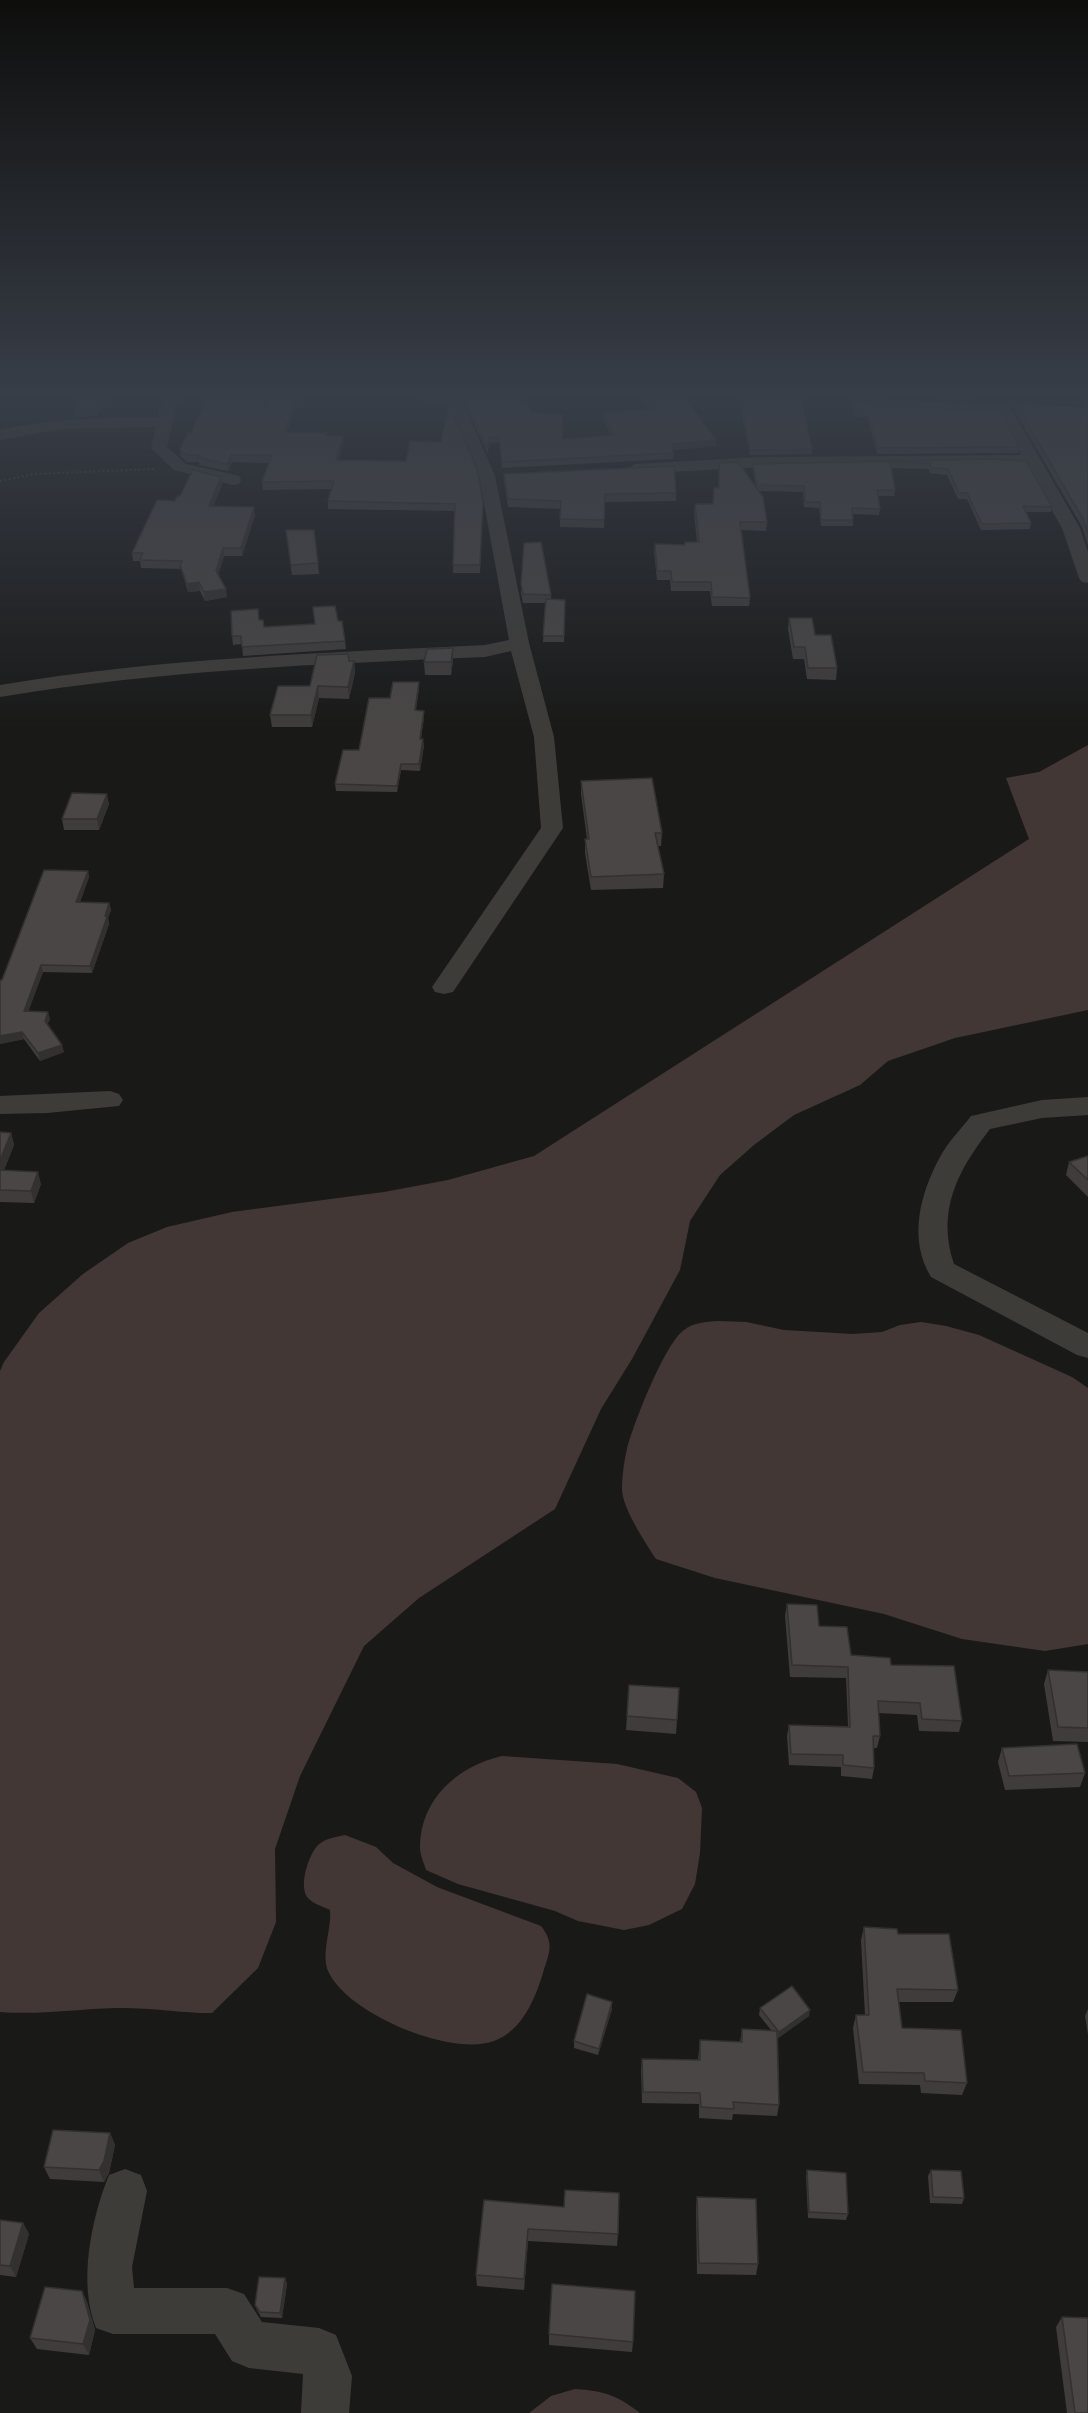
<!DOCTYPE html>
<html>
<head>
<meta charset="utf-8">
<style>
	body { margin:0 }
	canvas { display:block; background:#191918 }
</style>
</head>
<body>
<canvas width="1088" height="2413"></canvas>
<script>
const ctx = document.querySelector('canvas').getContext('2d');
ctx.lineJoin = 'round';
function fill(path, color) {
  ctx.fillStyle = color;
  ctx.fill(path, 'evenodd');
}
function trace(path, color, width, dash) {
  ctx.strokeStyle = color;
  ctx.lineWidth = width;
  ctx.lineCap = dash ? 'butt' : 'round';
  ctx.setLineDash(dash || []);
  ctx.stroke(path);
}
const water = new Path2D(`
	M1088,745V1010L955,1038L888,1061L860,1085L794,1115L754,1145L720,1175L690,1221L680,1270L632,1359L601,1409L555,1509L419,1598L364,1646L300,1776L275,1849L276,1922L258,1968L212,2013C180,2013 147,2007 115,2008C77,2009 39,2015 0,2012V1371L4,1362L39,1313L83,1274L128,1243L167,1227L232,1212L384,1192L448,1180L534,1156L1029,839L1006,778L1039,772Z
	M718,1321L746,1322L784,1330L853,1334L882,1332L900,1325L921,1322L946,1326L979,1335L1072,1377L1088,1388V1644L1045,1651L962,1639L884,1614L715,1578L656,1559C645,1542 623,1509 622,1490C622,1477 624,1461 627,1449C633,1425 665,1343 684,1330C695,1322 705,1322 718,1321Z
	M502,1756L617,1764L678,1778L696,1792L702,1808L700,1853L695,1884L682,1909L649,1925L624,1930L578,1921L555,1911L458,1884L426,1870C424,1863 420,1855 420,1847C420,1799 458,1766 502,1756Z
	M345,1835L376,1847L393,1863L437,1887L541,1926C555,1944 549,1953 543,1973C535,1999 522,2031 494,2041C451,2057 349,2014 329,1973C320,1955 332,1929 330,1910C324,1907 314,1904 309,1899C297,1888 309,1854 318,1845C326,1838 336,1837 345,1835Z
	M575,2389C604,2391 617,2395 640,2413H529L551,2396Z`);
const path = new Path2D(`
	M0,481L35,474L154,469`);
const minor = new Path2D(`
	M170,391H185L176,406L167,447L186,464L239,476L241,480L239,484L233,485L174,470L151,448L156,427L61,429L0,440V430C52,418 104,418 158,417L160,406Z
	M442,391H458L495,476L529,643L554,737L563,828L453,992L444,994L435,992L432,987L541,828L534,737L511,651L485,657C322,664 161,670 0,697V685C161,658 322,653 485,645L509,640L479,476Z
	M848,391H862L865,397L871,399L1009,405L1080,528L1088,552V583L1082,582L1079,578L1062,528L1026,465L991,463L760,467L635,474L627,469L635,464L760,457L1021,455L1011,432L999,412L869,409L854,403Z
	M110,1091L119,1094L123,1100L119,1106L47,1113L0,1114V1096Z
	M1088,1097V1115L1042,1118L990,1129C958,1170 936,1211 954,1264L1088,1333V1358L1077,1355L931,1277C908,1239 920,1194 940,1157C948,1142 961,1129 971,1116L1042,1100Z
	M125,2169L141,2175L147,2191L132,2267L134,2288H227L244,2294L262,2322L319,2328L336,2335L352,2376L349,2413H301L303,2374L249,2368L232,2361L215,2334H113L96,2328C78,2283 91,2219 109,2175Z`);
const wall = new Path2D(`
	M80,391H111L110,394L97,416L76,417L75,410Z
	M361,391H444L445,401H423V397L361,396Z
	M459,391H520L532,413L562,439L612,435L603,419V413L651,410L637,391H680L716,440V446L673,450V459L502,468L499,442L489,443L488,454Z
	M737,391H799L812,449V454L750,455Z
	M864,391H876L875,397L867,395Z
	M933,391H970L971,395H975L974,400H936Z
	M297,396V403L287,432L328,436L343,443L338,460L483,502L480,573H453L455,511L328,509V501L331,489L263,490L262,482L269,463L232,462L228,471L199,465V462H187L181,457L180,449L191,433L266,403L265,409Z
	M853,399L879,407L1019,447L1018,453L877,454L867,417H855L852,404Z
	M1083,399H1088V545L1082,527L1015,411L1016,404L1082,407Z
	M992,459L1052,507L1051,512H1026L1031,523L1030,529L981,530L967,499H958L947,475L930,473L929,469L891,468L895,490L894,496H878L880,509L879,515L852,514L853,526H821L819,508L804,507L803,492L759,491L767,522L766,531L741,530L750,598L749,606H712L710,591H671L670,580H657L654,552L655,544L684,545L697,542L694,512L695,504H713L719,488V463L756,488L753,470V464Z
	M504,474L676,493V501L605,502L604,528L560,527V509L508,507L504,482Z
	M221,477L222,484L213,507L255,515L242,556H224L218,575L227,597L205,601L200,591L188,592L181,569L141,568L140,561H133L132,553L175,501L180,496Z
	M286,530L318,563L319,574L292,575Z
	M521,584L551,595V599L565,600L564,642H543L545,603H523L521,593Z
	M789,618L815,635L837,668L836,680L807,679L804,659H793L788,629Z
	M259,620L264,627L314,624L338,621L345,641L346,649L243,656L242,644L233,645L232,636Z
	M349,661H354L355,673L349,699L319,698L312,727H272L270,715L310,686Z
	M453,661L451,675H425L424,662Z
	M419,688L416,710L424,717L421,739L424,745L420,771L401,770L397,792L336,791L335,784L359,750L390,698Z
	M581,781L662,833L661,846H658L664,874L663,888L591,890L585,853V839H587L581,794Z
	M109,804L99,830H64L62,819Z
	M88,871L89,877L80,902L109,903L111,910L108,918L109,924L92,973L43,972L28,1011L50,1019L47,1025L64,1052L40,1061L24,1039L0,1044V980H2Z
	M0,1132L11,1133L14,1145L4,1170L41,1184L34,1203L0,1202Z
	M1088,1156V1197L1066,1175L1069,1162Z
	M787,1604L819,1626L851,1655L891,1665L962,1721L959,1732L919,1731L917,1715L878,1713L880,1736L877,1748H874V1768L872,1779L841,1776V1767L789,1765L787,1736L789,1725L848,1726L846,1678L790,1677L785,1616Z
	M1048,1670L1088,1672V1742L1053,1741L1044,1684Z
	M629,1685L677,1720L676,1734L626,1730Z
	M1002,1748L1085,1773L1080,1787L1005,1790L998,1762Z
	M864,1927L898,1934L958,1990L953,2002H898L902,2028L967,2083L962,2095L921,2093L920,2085L859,2084L853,2028L856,2015H865L861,1940Z
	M612,2002V2009L598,2055L574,2048V2041Z
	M760,2008L809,2016L778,2038L779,2105L777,2116L733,2114L732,2120L699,2118V2104L642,2103L641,2070L642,2059L698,2060L700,2040L740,2042L742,2029L771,2030L759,2015Z
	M1088,2009V2035L1085,2016Z
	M110,2133L115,2145L109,2173L104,2182L50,2179L44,2167Z
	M807,2170L848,2214L846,2220L808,2218L806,2176Z
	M931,2170L964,2198L962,2204L930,2203L928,2176Z
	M697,2197L758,2264L756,2275L697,2274L696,2209Z
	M484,2200L618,2234L617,2246L528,2241L524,2290L477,2286L476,2275Z
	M0,2220L23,2223L29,2234L16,2277L0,2275Z
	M285,2278L287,2284L282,2318L261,2317L257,2310L255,2305Z
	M82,2291L87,2302L95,2330L89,2355L37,2349L30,2338Z
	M1062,2317L1088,2413H1067L1056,2327Z
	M549,2334L633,2342L632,2352L549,2345Z`);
const shadedWall = new Path2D(`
	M106,391H111L110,394L97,416L96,408Z
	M297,396V403L285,439L284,432Z
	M343,436V443L337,468L336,460Z
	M716,440V446L672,450V444Z
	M231,455L232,462L228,471L227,464Z
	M221,477L222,484L210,514L209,506Z
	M254,507L255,515L242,556L241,548Z
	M223,548L224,556L217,579L216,571Z
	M199,582L200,591L188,592L187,584Z
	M226,589L227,597L205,601L204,592Z
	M453,648V661L451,675V662Z
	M354,661L355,673L349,699L348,687Z
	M419,682V688L415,717V710Z
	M318,686L319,698L312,727L311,715Z
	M424,711V717L420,745V739Z
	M423,739L424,745L420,771L419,764Z
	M401,764V770L397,792V786Z
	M107,794L109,804L99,830L97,819Z
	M88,871L89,877L77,909L76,902Z
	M109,903L111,910L108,918L109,924L92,973L90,966Z
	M41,965L43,972L26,1018L24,1011Z
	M48,1012L50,1019L46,1028L45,1021Z
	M22,1032L24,1039L0,1044V1036Z
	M62,1045L64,1052L40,1061L38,1053Z
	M11,1133L14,1145L0,1180V1160Z
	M38,1172L41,1184L34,1203L31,1191Z
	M612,2002V2009L598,2055L599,2049Z
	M810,2010L809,2016L777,2039L779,2032Z
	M110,2133L115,2145L109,2173L104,2182L99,2170Z
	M23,2223L29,2234L16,2277L10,2266Z
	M528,2229V2241L524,2290V2279Z
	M285,2278L287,2284L282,2318L280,2313Z
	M82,2291L87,2302L95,2330L89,2355L83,2344Z`);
const building = new Path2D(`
	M80,391H106L96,408L75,410Z
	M394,391H444L445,395H423L424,391Z
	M462,391H520L532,413L563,414L562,439L615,435L603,413L655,409L642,391H680L716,440L672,444L673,453L502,462L499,436L489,437L488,448Z
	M739,391H799L812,449L750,450Z
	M936,391H970L971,395H975L937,394Z
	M208,395L265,396V411L271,396H297L284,432L327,433L326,436H343L336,460L406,461L410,441L441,442L449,405L477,469L483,502L480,565H453L455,504L328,501L334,481L262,482L272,455H231L227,464L198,457L199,455H186L180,449L188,433H191Z
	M853,399L879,407L999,409L1019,447L877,448L867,411H856Z
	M1083,399H1088V533L1083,519L1016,404L1087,407Z
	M992,459L1026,461L1052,507L1023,506L1031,523L982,524L967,493H959L948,469L931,468L930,463L890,462L895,490H877L880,509L852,508L853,520H821L820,502H805L804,486L757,485L753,464Z
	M738,462L763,497L767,522H740L750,598L712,597L711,582H672L671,571H657L655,544L685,545V542H699L695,504H713L714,488H719V463Z
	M674,466L676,493L605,494L604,520L560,519L561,501L508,499L504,474Z
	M193,470L221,477L209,506L254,507L241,548H223L216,571L226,589L204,592L199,582L187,584L180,565L182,561L140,560L143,553H132L157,500L175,501L177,496H180Z
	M286,530H314L318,563L291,565Z
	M541,542L551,595L523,594L521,584L524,543Z
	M546,599L565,600L564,636H543Z
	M335,606L338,621H342L345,641L242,647L241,636H232L231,611L258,609L259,620H263L264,627L315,624L313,607Z
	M789,618H812L815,635H831L837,668H808L805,647H794Z
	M453,648L451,662H424L427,649Z
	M348,654L349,661H354L348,687L318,686L311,715H270L278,686H310L317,655Z
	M393,682H419L415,710L424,711L420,739H423L419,764H401L397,786L335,784L343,750H359L369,698H390Z
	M652,778L662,833H655L664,874L591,877L585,839H589L581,781Z
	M72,793L107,794L97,819H62Z
	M44,870L88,871L76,902L109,903L105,916L107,917L90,966L41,965L24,1011L48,1012L45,1021L62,1045L38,1053L22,1032L0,1036V980H2Z
	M0,1132L11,1133L0,1160Z
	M1088,1156V1180L1069,1162Z
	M0,1170L38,1172L31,1191L0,1190Z
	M787,1604L817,1605L819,1626L847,1627L851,1655L890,1658L891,1665L954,1666L962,1721L922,1719L920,1703L878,1701L880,1736H873L874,1768L843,1765V1755L791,1754L789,1725L850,1727L848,1667L792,1665Z
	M1048,1670L1088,1672V1728L1058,1727Z
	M629,1685L679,1688L677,1720L627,1716Z
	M1077,1744L1085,1773L1009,1776L1002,1748Z
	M864,1927L897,1929L898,1934H949L958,1990L897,1989L902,2028L961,2030L967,2083L925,2081L924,2073L863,2072L856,2015H869Z
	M792,1986L810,2010L779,2032L760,2008Z
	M587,1994L612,2002L599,2049L574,2041Z
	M742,2029L777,2031L779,2105L733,2102L734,2109L701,2107L700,2093L643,2092L642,2059L700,2060V2040L742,2042Z
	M53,2130L110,2133L104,2161L99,2170L44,2167Z
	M807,2170L846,2173L848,2214L809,2212Z
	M931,2170L961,2171L964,2198L933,2197Z
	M565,2190L619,2193L618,2234L528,2229L524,2279L476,2275L484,2200L564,2207Z
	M697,2197L756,2199L758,2264L699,2263Z
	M0,2220L23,2223L10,2266L0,2265Z
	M259,2277L285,2278L280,2313L260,2312L255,2305Z
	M552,2284L635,2291L633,2342L549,2334Z
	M45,2287L82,2291L90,2320L83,2344L30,2338Z
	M1062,2317L1088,2318V2413H1075Z`);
fill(water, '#423734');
trace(path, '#45413f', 2, [1.5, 3]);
fill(minor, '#3e3c39');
fill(wall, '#3f3c3b');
fill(shadedWall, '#333130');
fill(building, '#494645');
trace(building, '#333130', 1.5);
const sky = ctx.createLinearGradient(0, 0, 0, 729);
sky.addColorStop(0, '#0e0e0d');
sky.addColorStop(0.54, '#383e48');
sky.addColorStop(1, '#383e4800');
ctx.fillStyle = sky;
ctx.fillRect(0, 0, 1088, 729);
</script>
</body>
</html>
